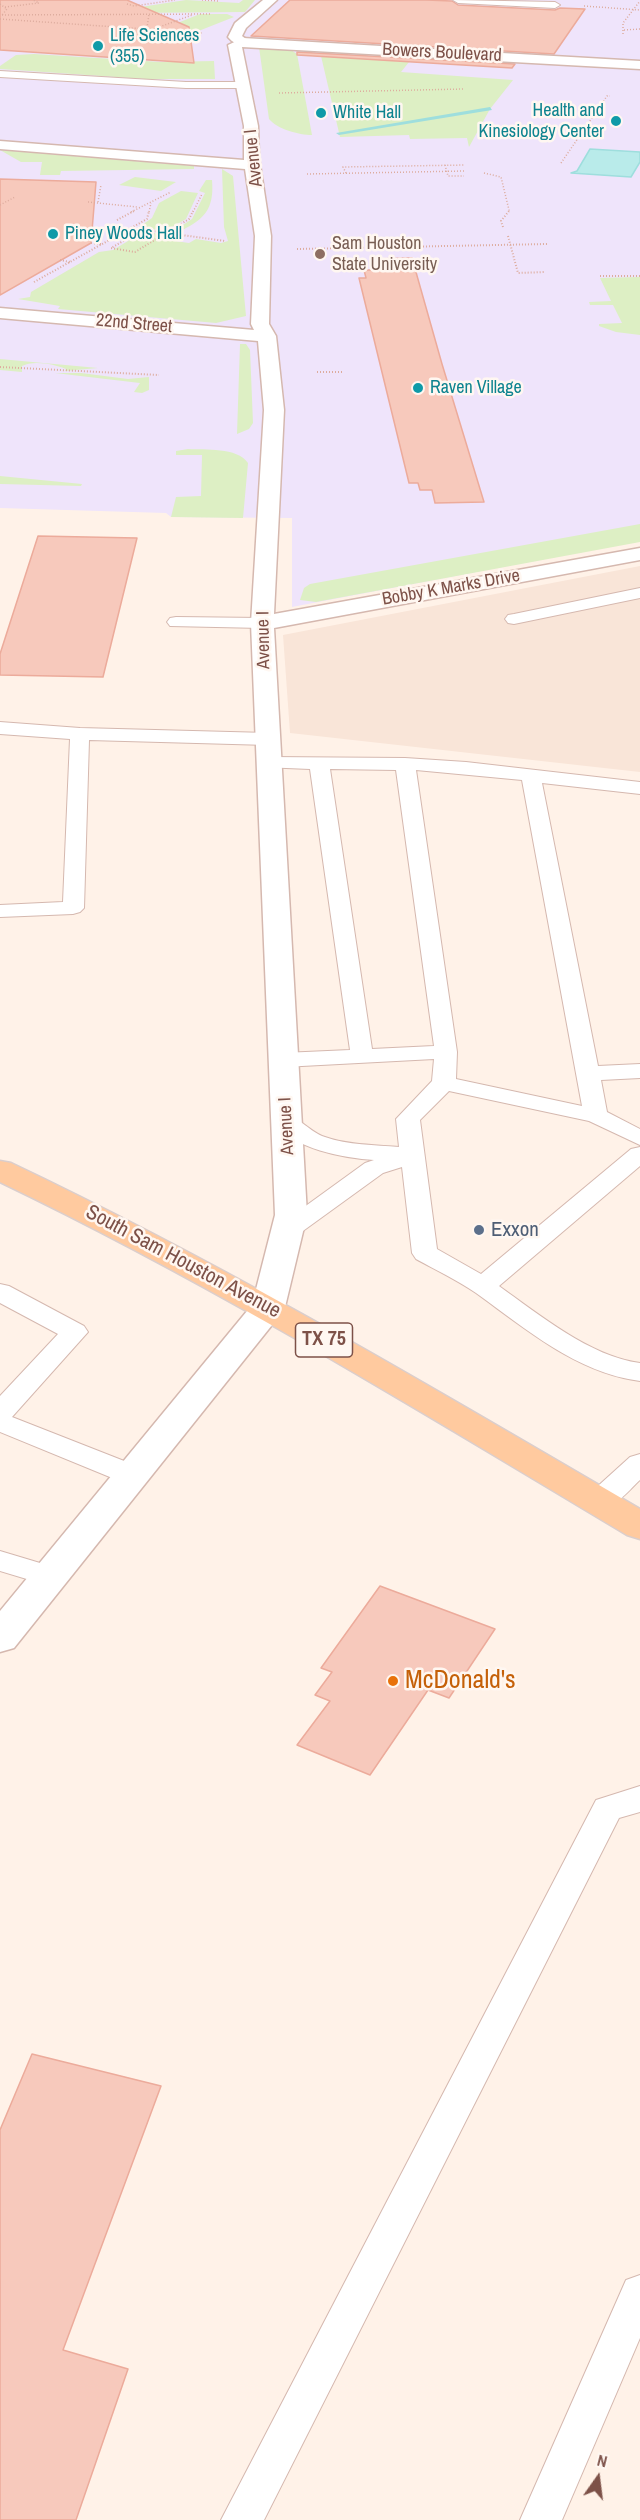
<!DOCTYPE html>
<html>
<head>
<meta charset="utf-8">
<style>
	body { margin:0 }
	#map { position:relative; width:640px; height:2520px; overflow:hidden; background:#fff2e8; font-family:"Archivo Narrow",sans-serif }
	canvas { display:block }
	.north { position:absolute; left:568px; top:2448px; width:60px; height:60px; -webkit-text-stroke:4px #fff7f1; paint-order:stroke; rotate:14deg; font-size:16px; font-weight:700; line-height:24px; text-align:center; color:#7d5148 }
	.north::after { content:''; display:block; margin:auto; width:21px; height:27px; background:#7d5148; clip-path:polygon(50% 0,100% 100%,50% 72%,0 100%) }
</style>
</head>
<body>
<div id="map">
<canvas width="640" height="2520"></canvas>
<div class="north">N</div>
</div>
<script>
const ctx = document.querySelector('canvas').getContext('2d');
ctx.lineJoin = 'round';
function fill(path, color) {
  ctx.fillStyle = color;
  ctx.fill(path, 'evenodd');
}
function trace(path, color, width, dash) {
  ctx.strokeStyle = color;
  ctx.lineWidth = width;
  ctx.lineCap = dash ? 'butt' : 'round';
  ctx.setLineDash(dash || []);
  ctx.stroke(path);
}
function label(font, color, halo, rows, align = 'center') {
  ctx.font = font + ' "Archivo Narrow",sans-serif';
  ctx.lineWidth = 5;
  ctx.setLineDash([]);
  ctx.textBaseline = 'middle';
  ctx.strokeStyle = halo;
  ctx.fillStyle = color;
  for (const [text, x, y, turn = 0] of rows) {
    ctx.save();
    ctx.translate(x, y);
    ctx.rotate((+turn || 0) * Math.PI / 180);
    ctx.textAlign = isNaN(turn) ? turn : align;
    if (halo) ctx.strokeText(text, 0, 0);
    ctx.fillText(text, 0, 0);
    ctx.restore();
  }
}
const residential = new Path2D(`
	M640,566V772L290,733L283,635Z`);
const education = new Path2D(`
	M0,0H640V541L292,607V518L171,517L166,513L0,508Z`);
const green = new Path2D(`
	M186,0L239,3L243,0H255L245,12L8,14L134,8Z
	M200,14H227L234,17L196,32L160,30Z
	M259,47L292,48L291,50L297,54L312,135C299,135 277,129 269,119Z
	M34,54L161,62L214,61L215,79H145L0,69V66L16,55Z
	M321,56L409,62L401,72L513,80L490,109L469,147L467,138L410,139L409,135L340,137Z
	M0,150L194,166V169L61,171L60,175H40L42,162H21Z
	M222,169L233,176L246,316L216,323L58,309L60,306L18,299L30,297L31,292L99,252L113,250L143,232L160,234L155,238L189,243L196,239L221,243L228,241L224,227Z
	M135,177L176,182L161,191L119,185Z
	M206,180H212C214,204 208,217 186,228C181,231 178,233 172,232L192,219L205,193L199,191Z
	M181,191L198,193L186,219L165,231L139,227L152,218L159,203Z
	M640,277V335L616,332L599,326V324L622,323L613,305H590L589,302L611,301L600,278Z
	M240,344H246L250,350L253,423L249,429L237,434Z
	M0,359L98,368L65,371L66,369C54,364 33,360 22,366V372L0,370Z
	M55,373H81L128,379L149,377V390L142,393L134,392L140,383Z
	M188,449C205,450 237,447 248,463L243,518L171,517L176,497L201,496L202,455H176V451Z
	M0,476L82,484L81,486L0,484Z
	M640,524V542L316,602L300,600L304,588L310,584Z`);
const water = new Path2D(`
	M590,149L640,152V162L631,177L571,173L577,171Z`);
const stream = new Path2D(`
	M490,107L492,110L339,135L336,133Z`);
const building = new Path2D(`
	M0,0H127L189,27L194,63L0,50Z
	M290,0H426L452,1L458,5L555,10L560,8L585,9L554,54L251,36Z
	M297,52L515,64L512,68L297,55Z
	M0,179L96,182L91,243L0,295Z
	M412,258L442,364L484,502L435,503L432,490H420L418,483H409L359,278H366L364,270H375L372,259Z
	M38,536L137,538L103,677L0,675V654Z
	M380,1586L495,1629L449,1698L428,1690L370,1775L297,1745L330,1701L315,1695L332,1672L321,1668Z
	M32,2054L161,2086L63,2350L128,2369L76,2520H0V2130Z`);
const pathFar1 = new Path2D(`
	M202,0L219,1
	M0,4L7,9L2,15
	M127,4L134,6L175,0
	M584,6L640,10
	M5,7L39,3L33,0
	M2,15L211,14
	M0,19L203,33
	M147,28L149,14
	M154,29L192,15
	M624,30L640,29
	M623,34V23L640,1
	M279,93L464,89
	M561,163L607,96H610
	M445,165L448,176H464
	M346,173L343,167L465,165
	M484,173L501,177L509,210L508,212
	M307,174L464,171
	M88,202L137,207
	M98,202L101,185
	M0,205L15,197
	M131,212L171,192
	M149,212L151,203
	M193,212L202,194`);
const path = new Path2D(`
	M117,220L134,211
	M117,227L128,229
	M503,227L501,221L509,211
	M131,228L225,241
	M142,230L111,248L135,252L189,219L193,211
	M508,236L518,273L545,272
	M91,243L101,244
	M297,249L547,244
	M60,260L70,262
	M600,276H640
	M34,282L147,219L149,211
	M0,367L159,375
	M317,372H343`);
const service = new Path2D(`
	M453,0L555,2L560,5L555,8L458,3Z
	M0,71L186,82H244L249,85L244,88H186L0,77Z
	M640,588V598L514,624L508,623L505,619L508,615L514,614Z
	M176,617L262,618L268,619L271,623L268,627L262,628L170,626L167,622L170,618Z
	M0,722L80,728L268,733L275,735L277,739L275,743L268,745L89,740L84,908L80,912L73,914L0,917V905L63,902L70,739L0,734Z
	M269,757L405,758L466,762L640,782V794L542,783L598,1066L640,1064V1078L601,1080L607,1112L640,1129V1145L589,1121L449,1091L420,1120L437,1249L481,1274L631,1149L640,1147V1166L499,1286C538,1314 591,1357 640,1363V1381C577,1373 526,1329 476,1293C457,1280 436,1270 416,1259L412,1253L402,1167L383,1173L296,1236L287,1239L278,1236L274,1231L278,1226L365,1163L374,1160C344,1158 293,1149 275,1123L279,1118C299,1113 307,1131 325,1137C348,1145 375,1145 399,1147L396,1119L432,1081L434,1059L283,1067L275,1065L272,1060L275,1055L283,1053L350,1050L310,769L262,767L259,763L262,759ZM330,769L396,770L434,1046L372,1049ZM416,770L522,780L582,1106L456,1079L457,1052Z
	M0,1284L9,1286L84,1326L88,1332L12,1417L142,1468L146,1475L142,1482L132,1485L122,1482L0,1432V1396L58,1334L0,1303Z
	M640,1454V1480C625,1494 610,1515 588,1509L584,1502L588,1495L630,1457Z
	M0,1551L60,1569L65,1576L60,1583L50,1586L0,1571Z
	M640,1786V1812L619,1818L264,2520H221L596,1800Z
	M640,2275V2338L562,2520H520L626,2280Z`);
const pedestrian = new Path2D(`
	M263,0H277L246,28L242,36L250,42L248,45C240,47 233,43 228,37L235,23Z`);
const minor = new Path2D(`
	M243,38L640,61V69L242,47L258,126L259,158L271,236L269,324L276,336L284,410L274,614L640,548V560L274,628L307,1215L285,1307L280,1315L14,1648L0,1652V1611L252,1305L275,1215L251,623L264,410L258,341L0,318V308L254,330L251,324L255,236L245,169L0,149V141L244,160V126L228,45Z`);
const primary = new Path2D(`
	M0,1161L11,1163C228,1266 433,1388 640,1509V1539L627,1535C421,1412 217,1286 0,1182Z`);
const markers = [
	[98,46,6,"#0f9aa8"],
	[321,113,6,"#0f9aa8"],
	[616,121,6,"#0f9aa8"],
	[53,234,6,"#0f9aa8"],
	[320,254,6,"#8d6e63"],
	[418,388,6,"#0f9aa8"],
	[479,1230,6,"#5c6f8a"],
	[393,1681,6,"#e8710a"]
];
const farCulturenames = [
	["Life Sciences",110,36],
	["(355)",110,57],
	["Health and",604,111,"right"],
	["Kinesiology Center",604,132,"right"],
	["White Hall",333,113],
	["Piney Woods Hall",65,234],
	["Raven Village",430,388]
];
const farStreetnames = [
	["Bowers Boulevard",442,53,3],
	["Avenue I",254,158,-96],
	["22nd Street",134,324,5],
	["Bobby K Marks Drive",451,588,-10],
	["Avenue I",264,640,-91],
	["Avenue I",287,1126,-93]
];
const farEducationnames = [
	["Sam Houston",332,244],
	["State University",332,265]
];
const shields = [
	[324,1340,57]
];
const shieldNames = [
	["TX 75",324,1340]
];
const serviceNames = [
	["Exxon",491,1230]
];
const streetNames = [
	["South Sam Houston Avenue",183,1262,28]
];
const nearFoodnames = [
	["McDonald's",405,1681]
];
fill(residential, '#f9e5d8');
fill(education, '#efe4fb');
fill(green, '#ddefc4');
fill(water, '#b9ebea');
trace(water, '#9ededd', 1.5);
fill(stream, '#9ededd');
fill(building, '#f7c9bc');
trace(building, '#ecab9b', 1.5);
trace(service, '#d5b8af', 2);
trace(pedestrian, '#d5b8af', 3);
trace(minor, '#d5b8af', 3);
trace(primary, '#dbcecc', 3);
trace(pathFar1, '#ddac9e', 1.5, [1, 2]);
trace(path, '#ddac9e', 2, [1, 2]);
fill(service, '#fff');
fill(pedestrian, '#fff');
fill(minor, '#fff');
fill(primary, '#ffca9f');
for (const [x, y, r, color] of markers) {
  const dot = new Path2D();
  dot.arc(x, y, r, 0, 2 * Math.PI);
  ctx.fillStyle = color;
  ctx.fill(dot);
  trace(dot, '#fff7f1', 2);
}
label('18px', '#0d838f', '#fff7f1', farCulturenames, 'left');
label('18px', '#7d5148', '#fff7f1', farStreetnames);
label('18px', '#785e54', '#fff7f1', farEducationnames, 'left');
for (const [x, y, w] of shields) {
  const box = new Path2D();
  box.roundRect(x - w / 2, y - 17, w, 34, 4.5);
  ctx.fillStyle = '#fff7f1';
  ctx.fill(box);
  trace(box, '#7d5148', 1.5);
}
label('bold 20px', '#7d5148', null, shieldNames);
label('21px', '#4e5e75', '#fff7f1', serviceNames, 'left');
label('21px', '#7d5148', '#fff7f1', streetNames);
label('26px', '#c56008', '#fff7f1', nearFoodnames, 'left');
</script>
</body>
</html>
